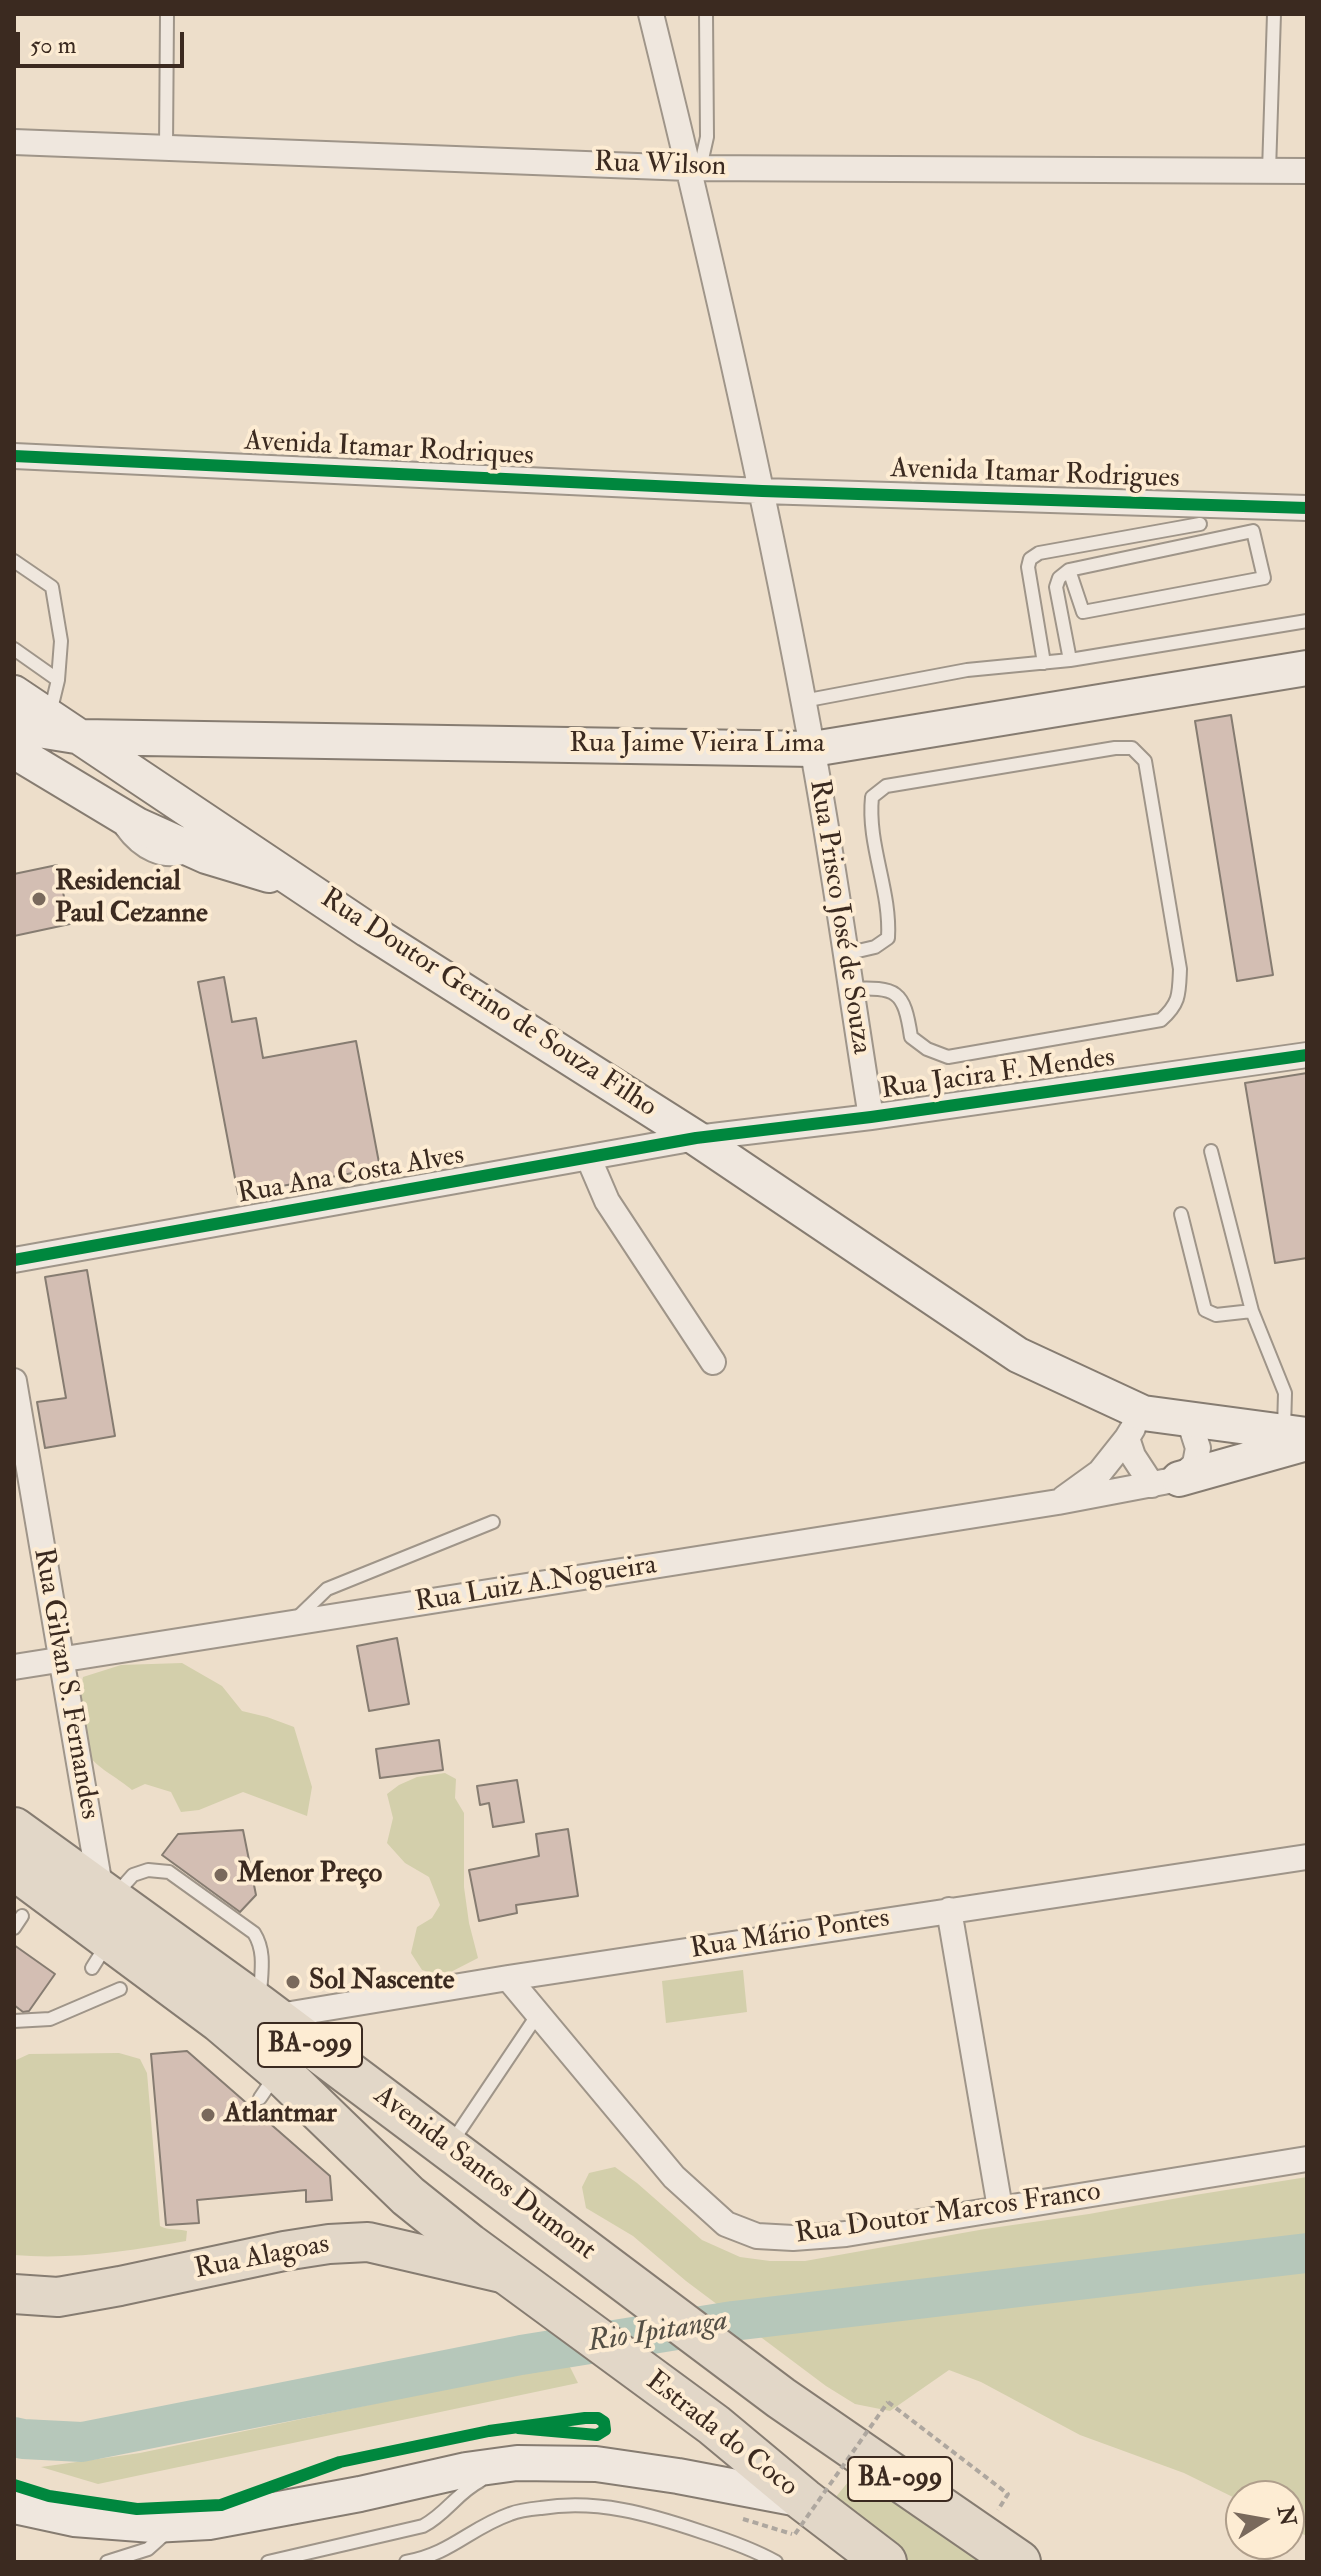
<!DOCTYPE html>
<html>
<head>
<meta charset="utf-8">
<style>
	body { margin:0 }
	#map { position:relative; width:1321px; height:2576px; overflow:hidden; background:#eddeca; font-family:"IM FELL Double Pica",serif }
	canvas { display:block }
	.frame { position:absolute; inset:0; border:16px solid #3b2a20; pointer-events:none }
	.north { position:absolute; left:1225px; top:2480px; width:80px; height:80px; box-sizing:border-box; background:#fdecd3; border:2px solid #af9e8b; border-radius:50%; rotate:79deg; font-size:22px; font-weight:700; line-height:32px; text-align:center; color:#3b2a20 }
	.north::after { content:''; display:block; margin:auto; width:28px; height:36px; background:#79695c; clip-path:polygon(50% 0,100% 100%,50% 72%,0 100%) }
	.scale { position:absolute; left:16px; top:32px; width:168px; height:36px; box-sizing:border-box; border:4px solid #3b2a20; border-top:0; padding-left:10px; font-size:24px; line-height:28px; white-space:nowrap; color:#3b2a20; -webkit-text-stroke:6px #fdecd3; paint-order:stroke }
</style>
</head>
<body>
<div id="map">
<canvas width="1321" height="2576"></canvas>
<div class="frame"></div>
<div class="north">N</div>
<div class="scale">50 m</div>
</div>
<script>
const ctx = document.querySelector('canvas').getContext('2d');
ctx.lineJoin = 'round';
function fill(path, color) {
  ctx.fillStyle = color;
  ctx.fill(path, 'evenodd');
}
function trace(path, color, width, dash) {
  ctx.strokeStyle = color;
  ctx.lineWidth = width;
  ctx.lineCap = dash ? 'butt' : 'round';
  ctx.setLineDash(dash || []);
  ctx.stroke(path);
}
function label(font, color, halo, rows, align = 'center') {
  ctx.font = font + ' "IM FELL Double Pica",serif';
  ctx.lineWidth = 8;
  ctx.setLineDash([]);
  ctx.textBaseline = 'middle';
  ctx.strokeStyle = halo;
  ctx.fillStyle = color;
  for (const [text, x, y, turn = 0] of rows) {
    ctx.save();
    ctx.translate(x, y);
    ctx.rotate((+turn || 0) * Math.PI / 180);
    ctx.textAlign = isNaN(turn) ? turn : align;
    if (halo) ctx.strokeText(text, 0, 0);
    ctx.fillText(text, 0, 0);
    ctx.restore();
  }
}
const green = new Path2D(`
	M182,1663L222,1686L242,1711L267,1717L294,1727L312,1787L307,1816L243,1792L199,1810L181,1812L171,1792L145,1784L132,1790C121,1780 98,1768 91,1758C76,1735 78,1702 83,1677L121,1665Z
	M445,1773L456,1779L455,1798L464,1813V1887L469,1923L478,1958L443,1976L422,1970L411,1953L417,1927L432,1918L440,1905L429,1877L405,1863L387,1843L393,1818L387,1794L399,1785L417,1777Z
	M743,1970L747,2012L666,2023L662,1981Z
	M119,2053L140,2059L147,2073L160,2226C169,2231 177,2228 187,2231L186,2241C129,2251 71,2260 14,2255V2061L29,2054Z
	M615,2167L637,2183L702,2240L740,2257L770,2261H805L985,2229L1089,2214L1195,2195L1307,2177V2536L1289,2528V2496H1241V2501L1184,2473L1080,2435L981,2382L949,2370L890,2411L855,2404L826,2386L686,2281L633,2236L586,2208L582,2187L589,2173Z
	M568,2363L578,2383L98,2484L41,2467L140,2453Z
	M858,2470L987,2562H909L830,2504Z`);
const river = new Path2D(`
	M14,2437L23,2439L82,2442L521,2355L733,2321L1307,2253`);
const building = new Path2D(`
	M1231,715L1273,975L1237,981L1195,721Z
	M57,865L70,924L14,936V874Z
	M224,977L232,1022L256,1018L263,1058L356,1041L380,1168L238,1194L198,982Z
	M1307,1073V1258L1275,1263L1245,1083Z
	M87,1270L115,1436L45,1448L37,1402L66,1398L45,1277Z
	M397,1638L409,1704L369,1711L357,1646Z
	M439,1740L443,1770L380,1778L376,1749Z
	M517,1780L524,1822L493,1827L489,1803L480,1805L477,1786Z
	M568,1829L578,1896L516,1905L517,1913L479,1921L469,1870L539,1856L536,1834Z
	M243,1830L256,1895L240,1912L162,1855L178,1834Z
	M14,1945L55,1974L29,2011L23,2012L14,2005Z
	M187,2051L330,2176L332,2200L306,2202V2190L197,2200L199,2223L166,2225L151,2054Z`);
const path = new Path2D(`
	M888,2402L1008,2494L998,2510
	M743,2519L792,2534`);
const lane = new Path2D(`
	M166,148L167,14
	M700,168L707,137L706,14
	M1269,171L1274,14
	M14,561L52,587L61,641L58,680L50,713
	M1069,570L1083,612L1264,578L1253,531L1069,570L1059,578L1056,587L1070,660
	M14,649L58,680
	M1044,663L1028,567L1030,559L1039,553L1200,524
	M803,701L967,670L1070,660L1307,621
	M122,830C138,852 162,866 189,856
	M845,954L875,947L888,938C891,890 867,845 872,797L886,786L1115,748H1132L1145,761L1180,969C1179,994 1180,1003 1161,1020L948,1057L927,1049L911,1037C904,990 897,987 850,989
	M1211,1151L1252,1311L1285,1393L1284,1429
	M1181,1214L1205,1310L1216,1315L1252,1311
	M296,1619L327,1589L493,1522
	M117,1893L133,1875L148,1870L169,1872L254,1933C266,1952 261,1973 260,1995
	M14,1928L22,1916
	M92,1968L107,1944
	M14,2021L50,2019L120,1989
	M260,2098L275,2076
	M452,2142L538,2014
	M107,2562L148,2549L167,2532
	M268,2562L423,2526C446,2514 458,2492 480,2481
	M406,2562C451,2554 470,2528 510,2514C520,2510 531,2509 541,2508C597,2499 649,2514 702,2532C727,2540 753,2549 776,2562`);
const street = new Path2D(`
	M651,14C711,257 767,501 812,747C835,870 851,994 871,1117
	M14,142L689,168L1307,171
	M14,456L762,491L1307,508
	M589,1159L607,1201L713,1362
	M14,1260L696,1138L871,1117L1307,1055
	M14,1381L101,1892
	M1133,1428L1127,1438L1133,1456L1152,1485
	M1064,1498L1100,1472L1127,1438
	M14,1667L1058,1502L1179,1479L1195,1464L1198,1448L1189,1420
	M949,1910L1000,2208
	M508,1978L674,2177L726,2224L757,2236L793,2238L846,2234L1307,2159
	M273,2017L508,1978L1307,1857`);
const secondary = new Path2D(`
	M14,693L368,930L696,1138L1018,1355L1143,1413L1307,1435
	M14,726L82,737L813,749L1307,668
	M14,751L137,825L206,856L269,875
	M1179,1479L1307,1443
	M14,2506L74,2519L153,2525L209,2522L360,2494L466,2470L517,2463L596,2464L678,2476L804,2500`);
const primary = new Path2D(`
	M14,2294L58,2297L120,2286L284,2251L329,2244L368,2242L506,2274`);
const highway = new Path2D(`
	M14,1829L259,2006L781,2398L1019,2562
	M14,1868L220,2021L279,2071L408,2196L469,2245L714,2425L804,2500L885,2562`);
const pathBridge = new Path2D(`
	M795,2534L888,2402`);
const cycleway = new Path2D(`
	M14,456L762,491L1307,508
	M14,1260L696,1138L871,1117L1307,1055
	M14,2485L49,2496L137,2509L221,2505L340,2462L489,2431L585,2418H598L604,2422L605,2430L597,2435L518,2428`);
const markers = [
	[39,899,8,"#79695c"],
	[221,1875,8,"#79695c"],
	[293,1982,8,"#79695c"],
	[208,2115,8,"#79695c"]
];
const shields = [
	[310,2045,104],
	[900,2479,104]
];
const shieldNames = [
	["BA-099",310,2045],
	["BA-099",900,2479]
];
const streetNames = [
	["Rua Wilson",660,166,2],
	["Avenida Itamar Rodriques",389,450,3],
	["Avenida Itamar Rodrigues",1035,475,2],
	["Rua Jaime Vieira Lima",697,745],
	["Rua Prisco José de Souza",839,917,81],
	["Rua Doutor Gerino de Souza Filho",488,1004,33],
	["Rua Jacira F. Mendes",998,1075,-8],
	["Rua Ana Costa Alves",351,1176,-10],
	["Rua Luiz A.Nogueira",536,1585,-9],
	["Rua Gilvan S. Fernandes",65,1684,80],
	["Rua Mário Pontes",790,1935,-9],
	["Avenida Santos Dumont",484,2174,37],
	["Rua Doutor Marcos Franco",948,2214,-8],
	["Rua Alagoas",262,2258,-11],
	["Estrada do Coco",721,2435,38]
];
const poiNames = [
	["Residencial",55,883],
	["Paul Cezanne",55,915],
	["Menor Preço",237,1875],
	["Sol Nascente",309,1982],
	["Atlantmar",224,2115]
];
const waterNames = [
	["Rio Ipitanga",658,2333,-9]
];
fill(green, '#d3cfab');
trace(river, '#b6c7ba', 40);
fill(building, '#d3beb3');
trace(building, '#867c71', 2);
trace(lane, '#9f9589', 16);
trace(street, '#9f9589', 28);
trace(secondary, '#867c71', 38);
trace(primary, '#867c71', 42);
trace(highway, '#867c71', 46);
trace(path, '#aea79f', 4, [6, 4]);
trace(lane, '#efe7de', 12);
trace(street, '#efe7de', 24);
trace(secondary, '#efe7de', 34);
trace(primary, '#e2d7c8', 38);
trace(highway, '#e2d7c8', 42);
trace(pathBridge, '#aea79f', 4, [6, 4]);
trace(cycleway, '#00873e', 12);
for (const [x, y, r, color] of markers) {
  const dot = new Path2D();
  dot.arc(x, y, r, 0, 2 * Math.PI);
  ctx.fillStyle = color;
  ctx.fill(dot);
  trace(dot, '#fdecd3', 3);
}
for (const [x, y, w] of shields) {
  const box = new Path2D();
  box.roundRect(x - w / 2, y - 22, w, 44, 6);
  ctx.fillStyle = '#fdecd3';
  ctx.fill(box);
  trace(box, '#3b2a20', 2);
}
label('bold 26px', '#3b2a20', null, shieldNames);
label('28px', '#3b2a20', '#fdecd3', streetNames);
label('bold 28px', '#3b2a20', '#fdecd3', poiNames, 'left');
label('italic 30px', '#544f45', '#fdecd3', waterNames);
</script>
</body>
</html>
